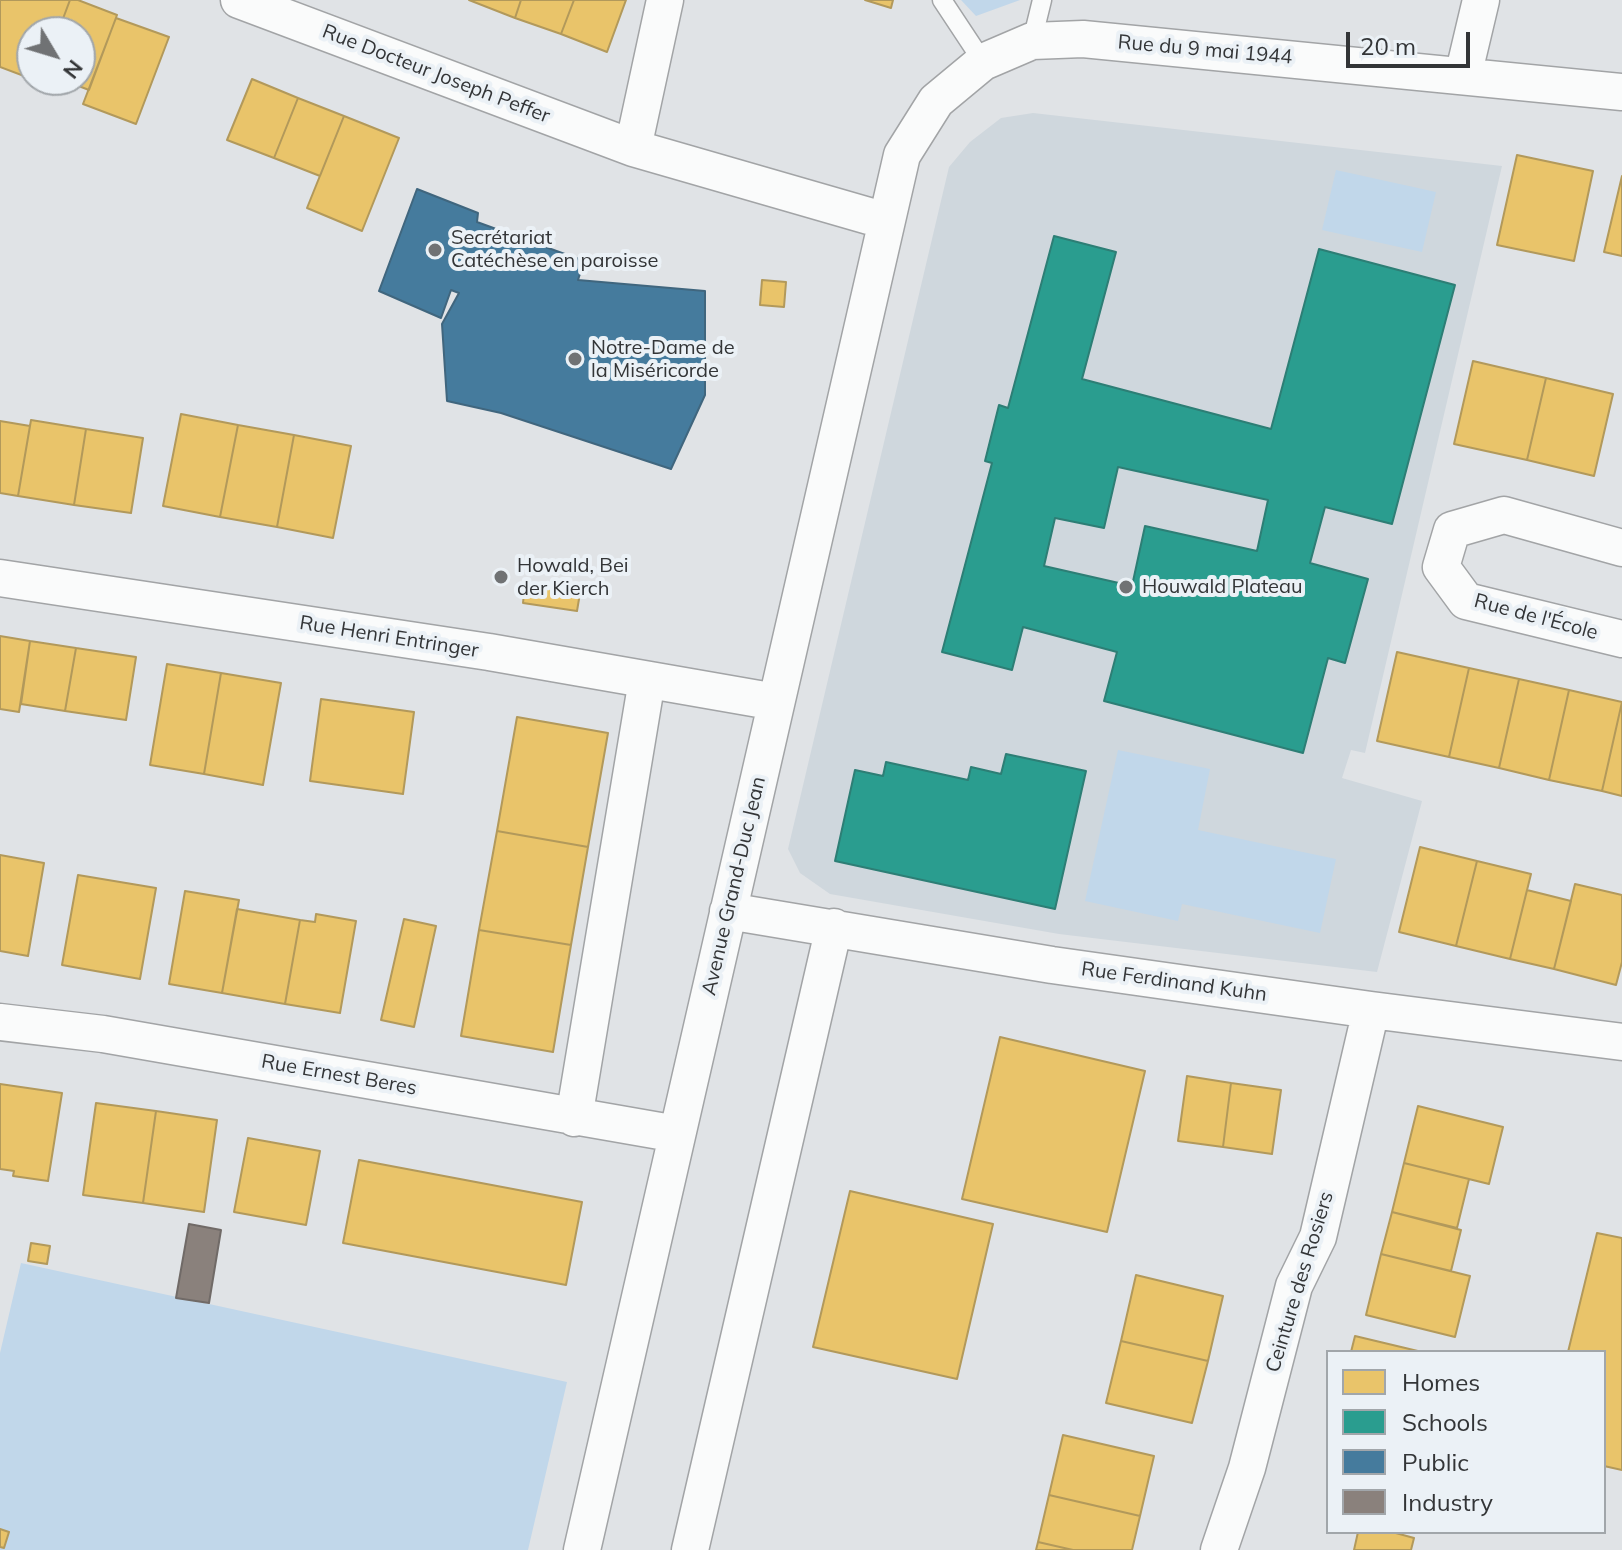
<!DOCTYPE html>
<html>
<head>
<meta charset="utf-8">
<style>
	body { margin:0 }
	#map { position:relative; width:1622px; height:1550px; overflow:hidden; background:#e0e3e6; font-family:Mulish,sans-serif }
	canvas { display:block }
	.legend { position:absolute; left:1326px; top:1350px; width:280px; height:184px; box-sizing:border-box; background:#ebf1f6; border:2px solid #a1a6aa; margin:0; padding:10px 14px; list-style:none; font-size:24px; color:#333537 }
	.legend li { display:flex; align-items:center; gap:16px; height:40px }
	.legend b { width:40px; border:2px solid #a1a6aa }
	.north { position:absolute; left:16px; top:16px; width:80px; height:80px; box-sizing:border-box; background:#ebf1f6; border:2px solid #a1a6aa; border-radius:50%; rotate:128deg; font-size:22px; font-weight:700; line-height:32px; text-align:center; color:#333537 }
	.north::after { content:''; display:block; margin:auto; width:28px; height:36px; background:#707274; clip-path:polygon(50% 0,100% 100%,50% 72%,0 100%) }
	.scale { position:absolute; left:1346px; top:32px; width:124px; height:36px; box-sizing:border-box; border:4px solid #333537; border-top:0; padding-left:10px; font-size:24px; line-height:28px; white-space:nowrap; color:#333537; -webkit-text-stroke:6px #ebf1f6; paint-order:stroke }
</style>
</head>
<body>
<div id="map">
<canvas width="1622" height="1550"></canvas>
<ul class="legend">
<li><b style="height:22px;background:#e9c46a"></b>Homes</li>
<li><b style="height:22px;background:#2a9d8f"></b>Schools</li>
<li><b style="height:22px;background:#457b9d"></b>Public</li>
<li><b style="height:22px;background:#8a817c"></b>Industry</li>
</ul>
<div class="north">N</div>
<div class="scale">20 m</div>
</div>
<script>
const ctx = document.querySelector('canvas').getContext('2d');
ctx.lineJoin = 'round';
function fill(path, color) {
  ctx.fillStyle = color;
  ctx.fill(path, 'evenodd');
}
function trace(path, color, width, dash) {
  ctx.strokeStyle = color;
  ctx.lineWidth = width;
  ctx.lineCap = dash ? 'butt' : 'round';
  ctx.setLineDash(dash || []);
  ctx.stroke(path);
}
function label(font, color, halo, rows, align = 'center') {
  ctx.font = font + ' Mulish,sans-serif';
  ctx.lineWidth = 8;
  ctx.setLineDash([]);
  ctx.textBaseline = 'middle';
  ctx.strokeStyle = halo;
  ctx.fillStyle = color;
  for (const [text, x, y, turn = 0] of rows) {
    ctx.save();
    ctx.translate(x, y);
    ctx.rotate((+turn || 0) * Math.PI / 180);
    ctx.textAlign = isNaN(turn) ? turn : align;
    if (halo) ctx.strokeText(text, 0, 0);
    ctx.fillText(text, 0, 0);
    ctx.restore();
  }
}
const built = new Path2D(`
	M1033,113L1502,166L1365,753L1351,750L1342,778L1422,801L1377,972L1059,934L830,894L800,873L788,849L949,167L970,142L1001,118Z`);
const green = new Path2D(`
	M961,0H1020L976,16Z
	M1336,170L1436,192L1422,252L1322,230Z
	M1118,750L1210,769L1198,830L1336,859L1320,933L1182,904L1178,921L1085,901Z
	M21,1263L567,1382L528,1550H0V1353Z`);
const homes = new Path2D(`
	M0,0H70L58,32H32V79L0,67Z
	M70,0H78L117,15L89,90L63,80H80V32H58Z
	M469,0H521L515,18Z
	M521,0H574L561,34L515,18Z
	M574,0H626L607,52L561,34Z
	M865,0H893L891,8Z
	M116,18L169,37L136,124L83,104Z
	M252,79L298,98L274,158L227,140Z
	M298,98L344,116L320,176L274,158Z
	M344,116L399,138L362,231L307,208Z
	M1517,155L1593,171L1574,261L1497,245Z
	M1622,176V256L1604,252Z
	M762,280L786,282L784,307L760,305Z
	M1473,361L1546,378L1527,460L1454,444Z
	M1546,378L1613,394L1594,476L1527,460Z
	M181,414L238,425L220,517L163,506Z
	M31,420L86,429L74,505L18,496Z
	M0,421L30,426L18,496L0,493Z
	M238,425L294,435L277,527L220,517Z
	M86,429L143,438L131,513L74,505Z
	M294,435L351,446L333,538L277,527Z
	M525,584L580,593L577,611L523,603Z
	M0,636L30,641L19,712L0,709Z
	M30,641L76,648L65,711L21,704Z
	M76,648L136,657L126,720L65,711Z
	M1397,652L1469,668L1449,757L1377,741Z
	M167,664L221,673L204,774L150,765Z
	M1469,668L1519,679L1499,768L1449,757Z
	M221,673L281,683L263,785L204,774Z
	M1519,679L1569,690L1549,780L1499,768Z
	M1569,690L1622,702L1602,791L1549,780Z
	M321,699L414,712L403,794L310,781Z
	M1622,702V796L1602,791Z
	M517,717L608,733L588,847L497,831Z
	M497,831L588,847L571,945L479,930Z
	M1420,847L1477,861L1456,946L1399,932Z
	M0,855L44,863L28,956L0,951Z
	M1477,861L1531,874L1510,959L1456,946Z
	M78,875L156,888L140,979L62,965Z
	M1575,884L1622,895V962L1616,985L1554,969Z
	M1527,890L1571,901L1554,969L1510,959Z
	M185,891L239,900L222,993L169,984Z
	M237,909L300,920L285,1004L222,993Z
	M316,914L356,921L340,1013L285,1004L300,920L315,922Z
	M404,919L436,926L414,1027L381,1020Z
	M479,930L571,945L553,1052L461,1036Z
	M1000,1037L1145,1071L1107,1232L962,1199Z
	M1187,1076L1231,1083L1223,1147L1178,1141Z
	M1231,1083L1281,1090L1272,1154L1223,1147Z
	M0,1084L62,1093L48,1181L13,1176L14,1171L0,1169Z
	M96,1103L156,1111L143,1203L83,1195Z
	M1418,1106L1503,1127L1489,1184L1404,1163Z
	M156,1111L217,1120L204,1212L143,1203Z
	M248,1138L320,1151L306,1225L234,1212Z
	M359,1160L582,1202L566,1285L343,1243Z
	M1404,1163L1469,1179L1457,1228L1392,1212Z
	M850,1191L993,1224L957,1379L813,1347Z
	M1392,1212L1461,1230L1451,1271L1381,1254Z
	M1597,1233L1622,1238V1470L1604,1466V1352H1568Z
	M31,1243L50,1246L47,1264L28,1261Z
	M1381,1254L1470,1276L1455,1337L1366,1315Z
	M1136,1275L1223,1296L1208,1361L1121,1341Z
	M1355,1336L1422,1352H1351Z
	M1121,1341L1208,1361L1192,1423L1106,1403Z
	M1063,1435L1154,1456L1140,1516L1049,1495Z
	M1049,1495L1140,1516L1132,1550H1073L1038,1542Z
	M0,1529L9,1532L4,1548L0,1547Z
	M1358,1532H1392L1414,1538L1411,1550H1354Z
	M1038,1542L1073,1550H1036Z`);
const schools = new Path2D(`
	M1054,236L1116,252L1082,379L1271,429L1319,249L1455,285L1392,524L1325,507L1310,563L1368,579L1345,663L1328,658L1303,753L1104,701L1117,652L1023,627L1012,670L942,652L992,463L985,461L999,405L1008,408ZM1118,467L1268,500L1257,551L1145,526L1132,586L1044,566L1055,518L1104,528Z
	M1006,754L1086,771L1055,909L835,861L855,770L883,776L886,762L968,780L971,767L1001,774Z`);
const public = new Path2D(`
	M417,189L478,213L477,222L584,261L578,280L705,291V395L671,469L501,413L447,401L442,324L459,293L451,290L441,318L379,291Z`);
const industry = new Path2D(`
	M189,1224L221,1230L209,1303L176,1298Z`);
const service = new Path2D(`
	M942,0L983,62
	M1032,41L1042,0`);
const minor = new Path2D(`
	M239,0L633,148L886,221
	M1463,76L1481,0
	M633,148L665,0
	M1622,548L1504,515L1452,530L1441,567L1466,601L1622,639
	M0,578L489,652L776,702
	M728,911L1052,965L1371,1010L1622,1042
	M0,1022L103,1034L677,1134
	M574,1118L647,680
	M582,1550L902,155L936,101L983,62L1032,41L1083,39L1622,92
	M690,1550L834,927
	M1219,1550L1247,1468L1294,1286L1318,1237L1371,1010`);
const markers = [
	[435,250,8,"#707274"],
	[575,359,8,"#707274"],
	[501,577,8,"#707274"],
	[1126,587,8,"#707274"]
];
const streetNames = [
	["Rue du 9 mai 1944",1205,50,5],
	["Rue Docteur Joseph Peffer",436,74,21],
	["Rue de l'École",1536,617,15],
	["Rue Henri Entringer",389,637,9],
	["Avenue Grand-Duc Jean",734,886,-77],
	["Rue Ferdinand Kuhn",1174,982,8],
	["Rue Ernest Beres",339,1075,10],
	["Ceinture des Rosiers",1300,1282,-73]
];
const poiNames = [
	["Secrétariat",451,238],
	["Catéchèse en paroisse",451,261],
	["Notre-Dame de",591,348],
	["la Miséricorde",591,371],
	["Howald, Bei",517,566],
	["der Kierch",517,589],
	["Houwald Plateau",1142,587]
];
fill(built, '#cfd7dd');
fill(green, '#c1d7ea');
fill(homes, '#e9c46a');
trace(homes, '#b2995b', 2);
fill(schools, '#2a9d8f');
trace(schools, '#2d7e75', 2);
fill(public, '#457b9d');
trace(public, '#40667e', 2);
fill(industry, '#8a817c');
trace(industry, '#706a67', 2);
trace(service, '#a2a4a6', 21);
trace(minor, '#a2a4a6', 39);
trace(service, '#fafbfb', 18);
trace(minor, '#fafbfb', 36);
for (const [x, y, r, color] of markers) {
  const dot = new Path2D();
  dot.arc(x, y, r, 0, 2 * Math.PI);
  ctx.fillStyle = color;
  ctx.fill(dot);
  trace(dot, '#ebf1f6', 3);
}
label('20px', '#333537', '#ebf1f6', streetNames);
label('20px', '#333537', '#ebf1f6', poiNames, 'left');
</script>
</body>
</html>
